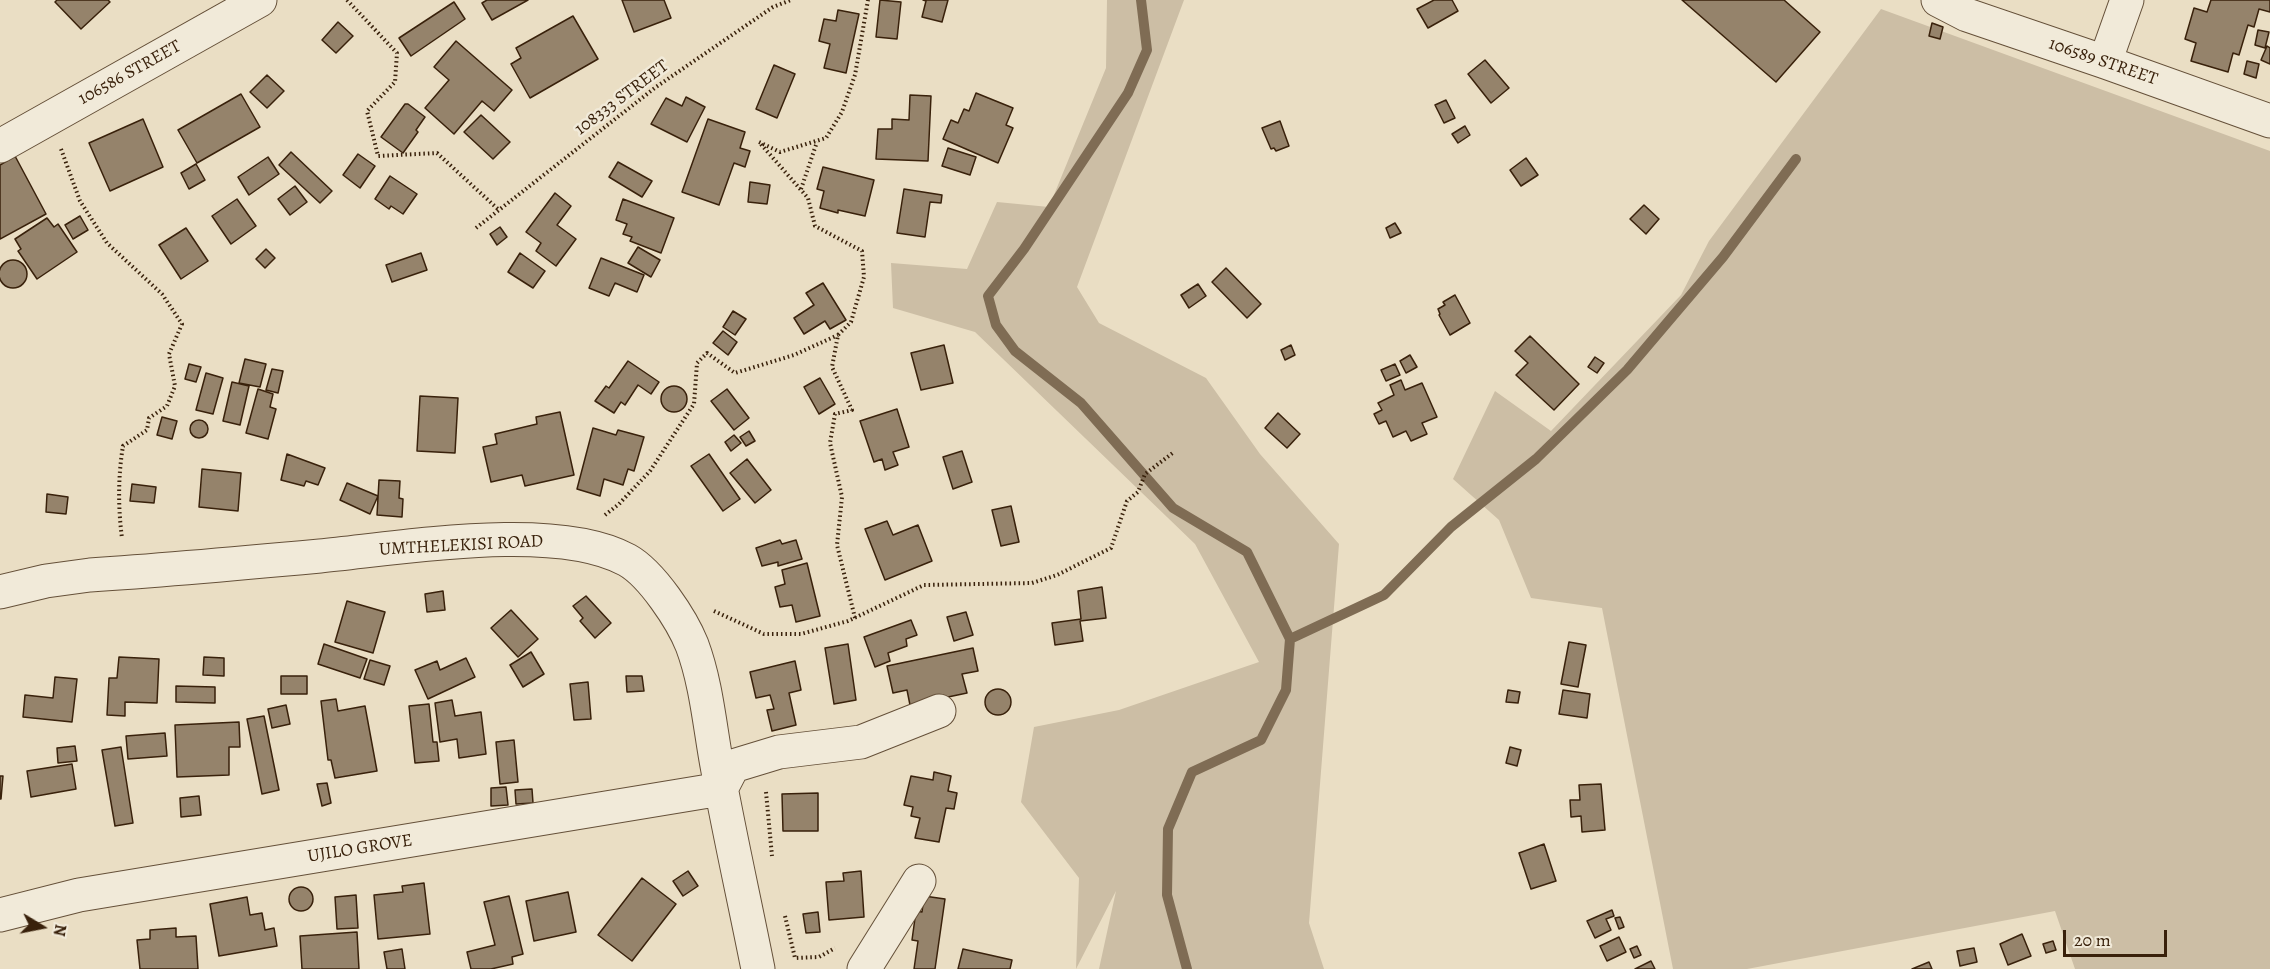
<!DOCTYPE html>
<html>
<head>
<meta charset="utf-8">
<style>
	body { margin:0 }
	#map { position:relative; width:2270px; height:969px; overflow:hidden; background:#eadec4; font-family:Alegreya,serif }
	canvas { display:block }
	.north { position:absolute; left:12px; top:897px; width:60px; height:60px; -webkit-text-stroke:4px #f1ead9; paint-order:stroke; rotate:100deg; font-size:16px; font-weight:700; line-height:24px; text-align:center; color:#39210b }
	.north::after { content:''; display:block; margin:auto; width:21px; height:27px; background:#39210b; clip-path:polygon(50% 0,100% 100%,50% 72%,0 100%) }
	.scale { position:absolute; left:2063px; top:930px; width:104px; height:27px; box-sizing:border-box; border:3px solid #39210b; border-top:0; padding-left:8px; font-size:18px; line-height:21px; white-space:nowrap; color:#39210b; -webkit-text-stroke:4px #f1ead9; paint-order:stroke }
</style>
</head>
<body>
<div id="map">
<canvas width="2270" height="969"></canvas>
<div class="north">N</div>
<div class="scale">20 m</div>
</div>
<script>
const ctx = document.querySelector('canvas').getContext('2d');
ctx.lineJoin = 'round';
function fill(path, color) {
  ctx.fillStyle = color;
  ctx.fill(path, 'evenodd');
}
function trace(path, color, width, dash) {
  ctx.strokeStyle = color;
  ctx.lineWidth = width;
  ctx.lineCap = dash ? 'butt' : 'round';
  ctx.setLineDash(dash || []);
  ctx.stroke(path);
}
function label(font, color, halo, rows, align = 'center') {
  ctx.font = font + ' Alegreya,serif';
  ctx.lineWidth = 5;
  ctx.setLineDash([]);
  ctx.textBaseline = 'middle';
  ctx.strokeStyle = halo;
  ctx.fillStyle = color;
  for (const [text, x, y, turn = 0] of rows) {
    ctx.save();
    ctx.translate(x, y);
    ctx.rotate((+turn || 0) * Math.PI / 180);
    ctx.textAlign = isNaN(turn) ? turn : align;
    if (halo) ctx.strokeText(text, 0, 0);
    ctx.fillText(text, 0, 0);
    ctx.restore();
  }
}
const green = new Path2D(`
	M1107,0H1184L1077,287L1099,323L1206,378L1260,454L1339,544L1309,923L1324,969H1099L1116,891L1076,969L1079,878L1021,802L1034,727L1119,710L1259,662L1195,544L975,332L893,308L891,263L967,269L997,202L1049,207L1106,68Z
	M1881,9L2270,151V969H2075L2055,911L1747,969H1673L1602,608L1531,598L1499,520L1453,479L1495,391L1551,431L1681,295L1709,241Z`);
const stream = new Path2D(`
	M1141,0L1147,50L1128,93L1024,249L988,296L996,325L1015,351L1081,403L1173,508L1247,552L1290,639L1286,690L1261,740L1192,772L1168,829L1167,895L1187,969
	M1290,639L1384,595L1451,527L1536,459L1627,370L1723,257L1796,159`);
const building = new Path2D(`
	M57,0H108L110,2L81,29L55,2Z
	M487,0H528L492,20L482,3Z
	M622,0H664L671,18L634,32Z
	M880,0L901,2L897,39L876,37Z
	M923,0H948L942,22L922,17L926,1Z
	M1434,0H1452L1458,11L1428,28L1417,9Z
	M1682,0H1784L1820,32L1776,82Z
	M2211,0H2270V12L2259,9L2254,27L2248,25L2239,55L2233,53L2228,72L2191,61L2196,43L2185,39L2194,8L2207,12Z
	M454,2L465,19L411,56L399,38Z
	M838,10L859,14L846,73L824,68L830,44L819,41L824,19L836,21Z
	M573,16L598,59L530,98L511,64L521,58L516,48Z
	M338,22L353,36L336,53L322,40Z
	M1932,23L1943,27L1940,39L1929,36Z
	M2258,30L2269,32L2265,48L2255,45Z
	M456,41L512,90L494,111L482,101L454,134L425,108L449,80L434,67Z
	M2267,46L2270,48V64L2261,60Z
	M1485,60L1509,88L1491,103L1468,74Z
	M2247,61L2259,64L2256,78L2244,74Z
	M774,65L795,74L777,118L756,109Z
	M267,75L284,91L267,108L250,92Z
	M976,93L1013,108L1006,125L1013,128L998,163L943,139L951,120L958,123L964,109L969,111Z
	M241,94L260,127L197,163L178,130Z
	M910,95L931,96L928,161L876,159L878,129H892V119L909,120Z
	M686,97L705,107L687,142L651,124L666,98L682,106Z
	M1446,100L1455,118L1444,123L1435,105Z
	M405,104H408L425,117L416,130L418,132L403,153L381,137Z
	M481,115L510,142L493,159L464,132Z
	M143,119L163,167L110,191L89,143Z
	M708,119L745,132L740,148L750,151L745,167L734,163L719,205L682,192Z
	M1280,121L1289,146L1276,151L1274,148L1271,149L1262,128Z
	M1465,126L1470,135L1458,143L1452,134Z
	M948,148L976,157L970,175L942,166Z
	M291,152L332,191L320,203L279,165Z
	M358,154L375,166L360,188L343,175Z
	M15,156L46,214L0,239V165Z
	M268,157L279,174L249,195L238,177Z
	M1526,158L1538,175L1521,186L1510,170Z
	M618,162L652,181L642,197L609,177Z
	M196,164L205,180L189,189L181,173Z
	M823,167L874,180L865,216L838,210V213L820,208L824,191L817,189Z
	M390,176L417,194L403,214L391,206L389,209L375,199Z
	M750,182L770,185L767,204L748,202Z
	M295,186L307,202L290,215L278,199Z
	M904,189L942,195L941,203L930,202L925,237L897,233Z
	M555,193L571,206L557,225L576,239L556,266L536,251L541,243L526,232Z
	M237,199L256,226L231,244L212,216Z
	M623,199L674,218L661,253L630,241L632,237L623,234L627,224L616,220Z
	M1644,205L1659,219L1646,234L1630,219Z
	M80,216L88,230L73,239L65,225Z
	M47,218L54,227L58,224L77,252L37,279L18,251L21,249L15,239Z
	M1395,223L1401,233L1390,238L1386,228Z
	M500,227L507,237L497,245L490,234Z
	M186,228L208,261L181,279L159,245Z
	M638,247L660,260L651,277L628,263Z
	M266,249L275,258L265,268L256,259Z
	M421,253L427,270L392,282L386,265Z
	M520,253L545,271L533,288L508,272Z
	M601,258L644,275L637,292L615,283L609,296L589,288Z
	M-1 274a14 14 0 1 1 28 0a14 14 0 1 1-28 0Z
	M1226,268L1261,304L1247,318L1212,282Z
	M823,283L846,320L830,329L825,321L804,334L794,318L814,305L806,293Z
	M1198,284L1206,296L1189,308L1181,295Z
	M1455,295L1470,323L1450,335L1439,315L1440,314L1438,309L1445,305L1443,302Z
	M733,311L746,319L735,335L723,327Z
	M723,331L737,342L728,355L713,343Z
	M1530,336L1579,384L1554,410L1516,375L1528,363L1515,351Z
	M944,345L953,383L921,390L911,353Z
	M1291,345L1295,355L1285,360L1281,350Z
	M1410,355L1417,367L1406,373L1400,361Z
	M1595,357L1604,363L1597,373L1588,367Z
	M245,359L266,364L260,387L239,383Z
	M628,361L659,382L651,394L638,385L625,405L621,402L614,413L595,401L606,386L609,388Z
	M189,364L201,367L196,382L185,379Z
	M1395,364L1400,375L1386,381L1381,370Z
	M272,369L283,371L278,393L266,390Z
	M206,373L223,378L213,414L196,410Z
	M820,378L835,404L819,414L804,387Z
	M1401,380L1405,390L1422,383L1437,417L1422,423L1427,434L1411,441L1406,431L1393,437L1386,421L1379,424L1374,414L1382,410L1378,403L1394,395L1390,385Z
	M232,382L249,386L240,425L223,421Z
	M661 399a13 13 0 1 1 26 0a13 13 0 1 1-26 0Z
	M258,389L273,394L270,407L276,409L268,439L246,433Z
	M727,389L749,418L734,430L711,401Z
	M420,396L458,398L455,453L417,451Z
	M897,409L909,447L893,452L898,465L885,470L882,459L874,462L860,421Z
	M560,412L574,475L525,486L522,475L491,482L483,447L497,444L495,434L537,424L536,417Z
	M1278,413L1300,434L1287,448L1265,428Z
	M162,417L177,421L172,439L157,435Z
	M190 429a9 9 0 1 1 18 0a9 9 0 1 1-18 0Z
	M593,428L616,435L618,430L644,437L634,471L628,469L623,485L604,479L600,496L577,489Z
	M749,431L755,441L746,446L740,437Z
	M734,435L741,443L731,451L725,442Z
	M962,451L972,482L953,489L943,457Z
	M287,454L325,468L318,485L306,481L304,486L281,480Z
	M709,454L740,499L723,511L691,466Z
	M747,459L771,490L755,503L730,473Z
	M202,469L241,473L238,511L199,507Z
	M379,480L400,481L399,498L403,499L402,517L377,515Z
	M347,483L378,496L370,514L340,500Z
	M132,484L156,487L154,503L130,501Z
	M47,494L68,497L66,514L46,512Z
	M1011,506L1019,542L1001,546L992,510Z
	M887,521L893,535L918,525L932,561L885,580L865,529Z
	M780,540L782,544L796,540L802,559L778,566V562L762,566L756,548Z
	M807,563L820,616L796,622L792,605L780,607L775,587L785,584L782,570Z
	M1102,587L1106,618L1080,621L1083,641L1055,645L1052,623L1081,619L1078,591Z
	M443,591L445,610L427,612L425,594Z
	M586,596L611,623L595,638L580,621L583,618L573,606Z
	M347,601L385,612L373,653L335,642Z
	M511,610L538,639L518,657L491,628Z
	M966,612L973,635L954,641L947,617Z
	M911,620L917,635L906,639L907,646L888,653L890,661L875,667L864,637Z
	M1569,642L1586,645L1578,687L1561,684Z
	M324,644L367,659L360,678L318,664Z
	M848,644L856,700L834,704L825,648Z
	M973,648L978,671L962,674L967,693L910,705L907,690L893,693L887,666Z
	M531,652L544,674L523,687L510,665Z
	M119,657L159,659L157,703L125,702V716L107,715L109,678H117Z
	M204,657L224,658V676L203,675Z
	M466,658L475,677L428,699L415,670L437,661L440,670Z
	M370,660L390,666L384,685L364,679Z
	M795,661L801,690L789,693L796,725L772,731L767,710L774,709L770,695L756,698L750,672Z
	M281,676H307V694H281Z
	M626,676H642L644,691L627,692Z
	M55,677L77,679L72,722L23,717L25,695L53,698Z
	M588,682L591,719L574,720L570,684Z
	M176,686L215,687V703L176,702Z
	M985 702a13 13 0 1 1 26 0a13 13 0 1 1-26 0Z
	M1508,690L1520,692L1518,703L1506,702Z
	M1563,690L1590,694L1587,718L1559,714Z
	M336,699L338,711L365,706L377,771L335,778L331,760H328L321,701Z
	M452,700L455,716L481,712L486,754L459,758L457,739L440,742L435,703Z
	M429,704L433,742H437L439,761L415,763L409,706Z
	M286,705L290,724L272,728L268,709Z
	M264,716L279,790L262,794L247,719Z
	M239,722L240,747H229V775L177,777L175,725Z
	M165,733L167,756L128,759L126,736Z
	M514,740L518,782L500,784L496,742Z
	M75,746L77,761L58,763L57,748Z
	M121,747L133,823L115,826L102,750Z
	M1510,747L1521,750L1517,766L1506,763Z
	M72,764L76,789L31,797L27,771Z
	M934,772L951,776L948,791L957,793L954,809L946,808L939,842L915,838L920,818L911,816L913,807L904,805L911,776L933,780Z
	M0,776H3L1,799H0Z
	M327,783L331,803L322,806L317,784Z
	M1601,784L1605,830L1582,832L1581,816L1571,817L1570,800H1580L1579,785Z
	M506,787L508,805L491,806V788Z
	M532,789L533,803L516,804L515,790Z
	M818,793V831H783L782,794Z
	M199,796L201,815L181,817L180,798Z
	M1544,844L1556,881L1531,889L1519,853Z
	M688,871L698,886L683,896L673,881Z
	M861,871L864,917L829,920L826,882L844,881L843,873Z
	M642,878L676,904L632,961L598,935Z
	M424,883L430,934L378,939L374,895L403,892L402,886Z
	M289 899a12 12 0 1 1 24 0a12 12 0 1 1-24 0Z
	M568,892L576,932L534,941L526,901Z
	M356,895L358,928L337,929L335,897Z
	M509,896L523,954L512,957L513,964L491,969H471L467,952L495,945L484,902Z
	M924,896L945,899L935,969H914L918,941L912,940L916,911L922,912Z
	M247,897L250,915L262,913L265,930L274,928L277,946L219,956L210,904Z
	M1612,910L1614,916L1606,919L1611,930L1595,938L1587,921Z
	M818,912L820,932L806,933L803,914Z
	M1620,917L1624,927L1619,929L1615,918Z
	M176,928V937L196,936L198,969H140L137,940L150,939V930Z
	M357,932L359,969H302L300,936Z
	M2022,934L2031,956L2008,965L2000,944Z
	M1619,937L1626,952L1607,961L1600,946Z
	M2053,941L2056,950L2046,953L2043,944Z
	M1637,946L1641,955L1634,958L1630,949Z
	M1974,948L1977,962L1960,966L1957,951Z
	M402,949L405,969H387L384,952Z
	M963,949L1012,960L1010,969H958Z
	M1651,961L1655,969H1635Z
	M1929,962L1932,969H1912Z`);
const path = new Path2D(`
	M347,0L397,53L395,82L367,111L378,156L437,153L499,210
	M61,149L80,201L107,243L162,294L182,324L169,354L175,386L167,406L149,418L147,430L123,446C118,476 118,508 122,538
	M801,189L817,142
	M476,228L656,87L773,7L791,0
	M605,515L619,504L650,471L694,404L697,363L707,353L735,373L794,355L838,335
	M714,611L764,634H801L848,621L924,585L1032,583L1057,575L1111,548L1127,501L1138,492L1145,474L1174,452
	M855,618L837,545L842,497L830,443L835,414L852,410L832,367L838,335L851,322L864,277L862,251L815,226L808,198L759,142L780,152L826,138L842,112L855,75L868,0
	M766,792L772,856
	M785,916L795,958L819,957L835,948`);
const street = new Path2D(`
	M1938,0L1967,15L2105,62L2270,121
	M2105,62L2127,0
	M0,146L260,0
	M0,592L46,581L90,575C167,570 244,563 320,556C402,548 556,521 627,560C652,574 682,620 692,645C707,685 710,730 718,771C730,837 745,903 758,969
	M0,915L79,895L721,789L733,766L779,752L861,742L939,711
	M864,969L919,881`);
const streetNames = [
	["106589 STREET",2103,62,19],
	["106586 STREET",130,73,-29],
	["108333 STREET",622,98,-37],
	["UMTHELEKISI ROAD",461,546,-3],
	["UJILO GROVE",360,849,-9]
];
fill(green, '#ccbea5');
trace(stream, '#7f6c54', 10);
fill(building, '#95836b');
trace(building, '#39210b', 1.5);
trace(street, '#655039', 35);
trace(path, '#39210b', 4, [1.5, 3]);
trace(street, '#f1ead9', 33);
label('18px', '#39210b', '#f1ead9', streetNames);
</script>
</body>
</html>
